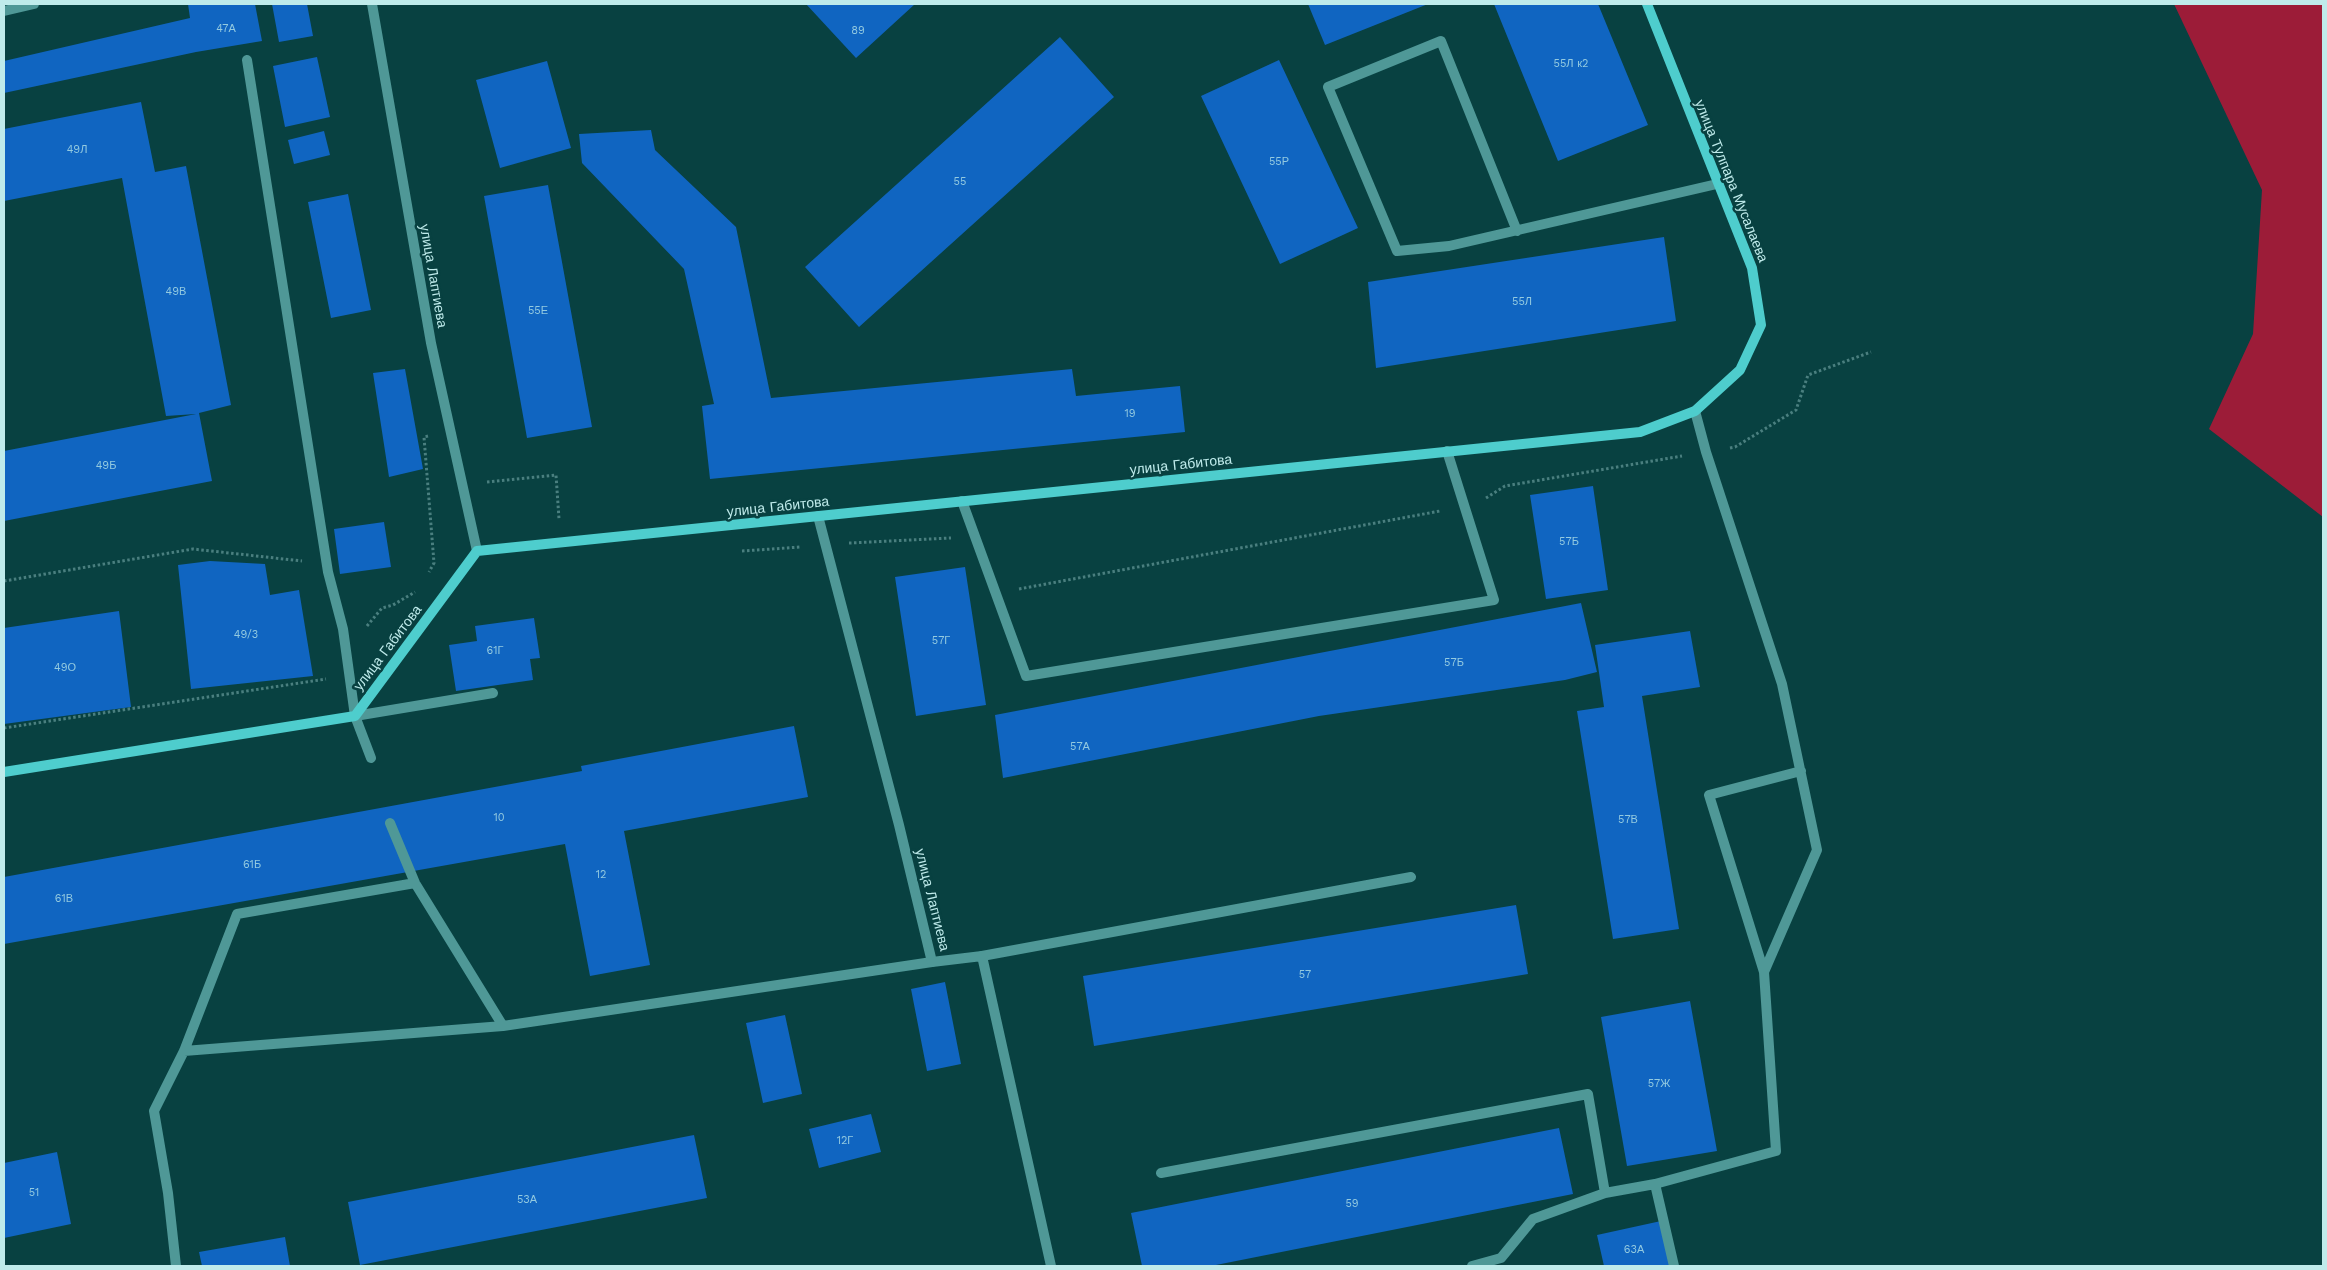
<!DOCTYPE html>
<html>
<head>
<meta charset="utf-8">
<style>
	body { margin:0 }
	#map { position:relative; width:2327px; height:1270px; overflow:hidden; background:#084141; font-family:"Work Sans",sans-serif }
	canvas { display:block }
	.frame { position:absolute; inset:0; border:5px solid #bfebeb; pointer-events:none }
</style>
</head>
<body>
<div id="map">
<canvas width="2327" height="1270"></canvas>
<div class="frame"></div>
</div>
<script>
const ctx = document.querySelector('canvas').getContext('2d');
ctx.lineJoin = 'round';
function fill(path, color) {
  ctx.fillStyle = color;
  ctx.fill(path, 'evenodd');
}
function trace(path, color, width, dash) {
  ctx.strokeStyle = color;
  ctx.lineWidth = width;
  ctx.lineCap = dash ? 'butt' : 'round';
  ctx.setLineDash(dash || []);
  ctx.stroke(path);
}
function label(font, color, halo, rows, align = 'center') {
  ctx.font = font + ' "Work Sans",sans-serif';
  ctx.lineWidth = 5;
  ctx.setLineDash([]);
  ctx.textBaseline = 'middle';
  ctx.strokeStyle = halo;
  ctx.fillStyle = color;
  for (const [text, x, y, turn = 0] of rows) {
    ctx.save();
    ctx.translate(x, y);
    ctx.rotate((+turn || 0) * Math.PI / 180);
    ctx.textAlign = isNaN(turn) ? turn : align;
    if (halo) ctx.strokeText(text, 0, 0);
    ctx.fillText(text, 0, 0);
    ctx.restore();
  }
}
const water = new Path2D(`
	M2174,4H2323V517L2209,429L2253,334L2262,190Z`);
const building = new Path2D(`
	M188,4H255L262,41L196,52L4,93V61L190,18Z
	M272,4H307L313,36L279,42Z
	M806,4H915L856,58Z
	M1308,4H1428L1325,45Z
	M1494,4H1598L1648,125L1558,161Z
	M1060,37L1114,97L859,327L805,267Z
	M317,57L330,117L285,127L273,66Z
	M1279,60L1358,228L1280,264L1201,96Z
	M547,61L571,148L500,168L476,80Z
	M141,102L155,172L186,166L231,405L199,413L212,481L4,521V451L196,414L166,416L122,178L4,201V129Z
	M651,130L655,150L736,227L771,398L1072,369L1076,396L1180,386L1185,432L710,479L702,406L714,404L684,269L582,163L579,134Z
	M324,131L330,155L294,164L288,140Z
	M548,185L592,427L527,438L484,196Z
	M348,194L371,310L331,318L308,202Z
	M1664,237L1676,321L1376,368L1368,282Z
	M405,369L423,469L389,477L373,373Z
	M1593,486L1608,590L1546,599L1530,495Z
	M384,522L391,567L340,574L334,529Z
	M210,561L265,564L270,595L299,590L313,676L191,689L178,565Z
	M965,567L986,705L916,716L895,577Z
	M1581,603L1597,672L1565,680L1319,716L1003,778L995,715Z
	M119,611L131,707L4,724V628Z
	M534,618L540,658L530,659L533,680L456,691L449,645L477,641L475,626Z
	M1690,631L1700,687L1642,696L1679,929L1613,939L1577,711L1604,707L1595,645Z
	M794,726L808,797L624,831L650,965L590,976L565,844L4,944V877L582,771L581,766Z
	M1516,905L1528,974L1094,1046L1083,976Z
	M945,982L961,1064L927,1071L911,989Z
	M1690,1001L1717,1151L1627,1166L1601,1017Z
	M785,1015L802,1094L763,1103L746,1023Z
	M871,1114L881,1152L819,1168L809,1129Z
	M1559,1128L1573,1194L1211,1266H1142L1131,1213Z
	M694,1135L707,1198L360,1265L348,1202Z
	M57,1152L71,1224L4,1238V1163Z
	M1661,1221L1671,1266H1604L1597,1235Z
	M285,1237L290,1266H202L199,1252Z`);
const path = new Path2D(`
	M428,436L424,437L434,563L429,572
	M1730,448L1735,447L1796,410L1808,375L1871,352
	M487,482L556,475L559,519
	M1486,498L1505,486L1682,456
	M849,543L951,538
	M742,551L801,547
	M4,581L193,549L302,561
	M1019,589L1440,511
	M367,626L382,608L393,605L415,592
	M4,728L326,679`);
const lane = new Path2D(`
	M4,11L34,4
	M247,60L328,572L343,629L355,716L371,758
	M1517,231L1441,41L1328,87L1397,251L1449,246L1717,184
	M962,501L1026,676L1494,600L1447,451
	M355,716L493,693
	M390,823L415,883L503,1026
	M982,956L1411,877
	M1764,972L1709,795L1801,771
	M184,1051L503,1026L932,962
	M1161,1173L1588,1094L1605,1193L1533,1219L1501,1258L1472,1266
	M1655,1184L1776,1151L1764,972L1817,850L1782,684L1706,452L1695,411
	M1605,1193L1655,1184L1674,1266
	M176,1266L168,1193L154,1111L184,1051L237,914L415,883`);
const street = new Path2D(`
	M372,4L431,343L477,551
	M818,516L899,825L932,962L982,956L1051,1266`);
const secondary = new Path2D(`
	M4,772L355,716L477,551L1640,432L1695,411L1740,370L1761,325L1752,268L1647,4`);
const numberNames = [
	["47А",226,29],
	["89",858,31],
	["55Л к2",1571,64],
	["49Л",77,150],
	["55Р",1279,162],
	["55",960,182],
	["49В",176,292],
	["55Л",1522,302],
	["55Е",538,311],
	["19",1130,414],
	["49Б",106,466],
	["57Б",1569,542],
	["49/3",246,635],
	["57Г",941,641],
	["61Г",495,651],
	["57Б",1454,663],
	["49О",65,668],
	["57А",1080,747],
	["10",499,818],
	["57В",1628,820],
	["61Б",252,865],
	["12",601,875],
	["61В",64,899],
	["57",1305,975],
	["57Ж",1659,1084],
	["12Г",845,1141],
	["51",34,1193],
	["53А",527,1200],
	["59",1352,1204],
	["63А",1634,1250]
];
const streetNames = [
	["улица Тулпара Мусалаева",1731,181,68],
	["улица Лаптиева",433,276,80],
	["улица Габитова",1181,465,-6],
	["улица Габитова",778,507,-6],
	["улица Габитова",388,648,-53],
	["улица Лаптиева",932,900,76]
];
fill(water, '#9c1c38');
fill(building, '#1065c1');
trace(path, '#4a7f7f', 3, [2.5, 2.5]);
trace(lane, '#4f9897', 10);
trace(street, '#4f9897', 10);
trace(secondary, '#4ecdcd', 10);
label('11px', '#93cae0', null, numberNames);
label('14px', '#bfebeb', '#084141', streetNames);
</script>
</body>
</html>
